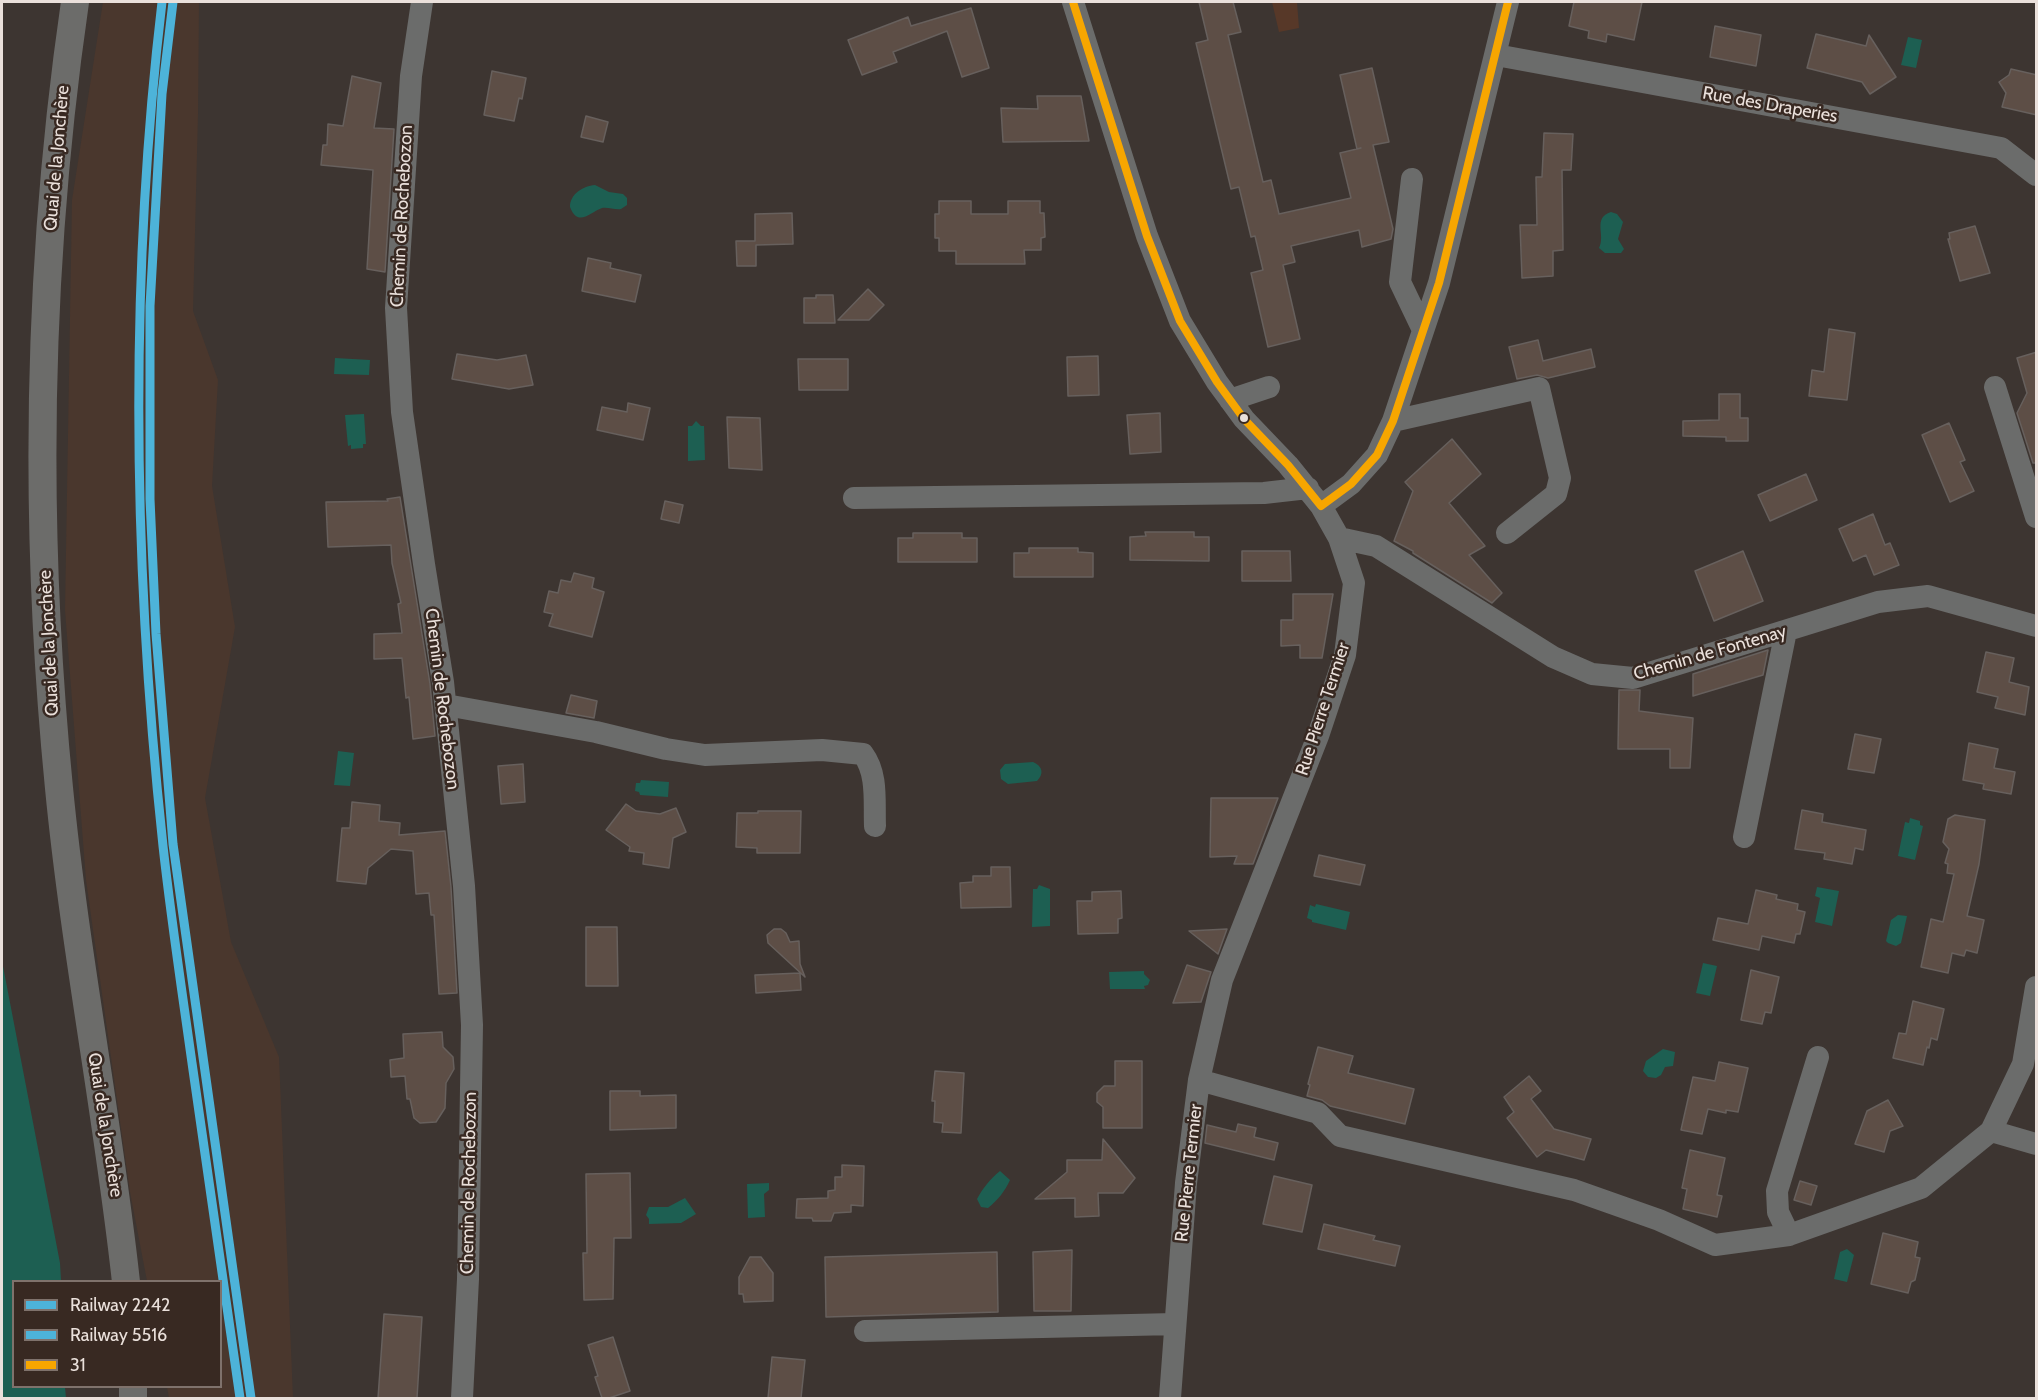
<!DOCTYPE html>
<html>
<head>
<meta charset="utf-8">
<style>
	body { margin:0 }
	#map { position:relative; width:2038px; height:1400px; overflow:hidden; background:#3d3531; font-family:Cabin,sans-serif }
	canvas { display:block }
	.frame { position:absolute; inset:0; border:3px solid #eae0db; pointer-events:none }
	.legend { position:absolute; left:12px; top:1280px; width:210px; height:108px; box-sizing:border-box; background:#382922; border:2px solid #7f726c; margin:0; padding:8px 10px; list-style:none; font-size:18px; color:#eae0db }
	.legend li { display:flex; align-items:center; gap:12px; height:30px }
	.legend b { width:30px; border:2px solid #7f726c }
</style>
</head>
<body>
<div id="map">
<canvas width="2038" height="1400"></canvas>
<div class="frame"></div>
<ul class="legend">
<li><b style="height:8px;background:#4db3d9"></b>Railway 2242</li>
<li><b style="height:8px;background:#4db3d9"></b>Railway 5516</li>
<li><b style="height:8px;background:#f7a600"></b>31</li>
</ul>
</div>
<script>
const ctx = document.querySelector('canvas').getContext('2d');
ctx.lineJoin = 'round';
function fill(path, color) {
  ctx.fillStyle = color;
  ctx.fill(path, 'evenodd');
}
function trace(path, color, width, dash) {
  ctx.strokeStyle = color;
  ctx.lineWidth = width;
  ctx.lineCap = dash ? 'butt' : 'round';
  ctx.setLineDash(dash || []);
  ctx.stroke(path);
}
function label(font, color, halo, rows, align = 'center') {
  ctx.font = font + ' Cabin,sans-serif';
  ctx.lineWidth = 5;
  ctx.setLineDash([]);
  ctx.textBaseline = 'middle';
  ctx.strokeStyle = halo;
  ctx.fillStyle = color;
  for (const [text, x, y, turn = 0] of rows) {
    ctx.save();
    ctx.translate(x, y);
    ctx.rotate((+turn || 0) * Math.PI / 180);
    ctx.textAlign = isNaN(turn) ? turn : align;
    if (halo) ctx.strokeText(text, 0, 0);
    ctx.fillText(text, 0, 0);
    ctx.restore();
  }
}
const built = new Path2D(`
	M103,2H199L198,114L193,311L218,380L212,486L235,627L205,798L231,942L279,1057L293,1398H169L167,1387L220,1386V1282L147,1281L130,1192L86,880L65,610L72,200Z`);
const green = new Path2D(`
	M1272,2H1297L1299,28L1279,32Z`);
const water = new Path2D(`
	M1908,37L1922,40L1916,68L1901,65Z
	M595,185L609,192L623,194L627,198V205L621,209C615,210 608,207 602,208C590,212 578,228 570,207C570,194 583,186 595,185Z
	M1611,212L1617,214L1623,222L1618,239L1624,249L1621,253H1605L1599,248C1606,235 1592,218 1611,212Z
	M335,358L370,360L369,375L334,374Z
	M364,414L366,444H363V448L351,449V445L348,446L345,415Z
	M696,421L701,426H704L705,460L688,461V426H692Z
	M338,751L354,753L350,786L334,785Z
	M1033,762C1043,766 1044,774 1037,781L1008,784L1001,779L1000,770L1005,764Z
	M641,780L669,782L668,797L640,795L639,792L635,791L636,783H640Z
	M1910,818L1920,821V825L1923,826L1915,860L1898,856L1905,822L1909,823Z
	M1039,885L1050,889V926L1032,927L1033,889H1037Z
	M1817,887L1839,891L1832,926L1815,922L1820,898L1815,896Z
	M1316,904L1350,912L1346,930L1312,922V920L1307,918L1310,905L1315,907Z
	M1898,915L1907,916L1901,943L1896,946L1888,943L1886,941L1891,920Z
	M2,961L60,1263L61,1281L14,1282V1386L65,1387L66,1398H2Z
	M1703,963L1717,966L1710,996L1696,993Z
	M1144,971V974L1150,980L1148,985L1144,986L1145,989H1110L1109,972Z
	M1663,1049L1675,1052L1673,1066L1665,1067L1661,1075L1656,1078L1648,1077L1643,1071L1646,1061Z
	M1000,1171L1010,1180C1005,1191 998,1200 988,1208L981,1207L977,1199C983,1188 990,1179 1000,1171Z
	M769,1183V1190L764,1194L765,1217L748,1218L747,1184Z
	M685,1198L696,1214L681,1223L649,1224V1219L646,1215L649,1207H668Z
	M1847,1249L1854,1255L1847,1282L1834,1279L1840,1252Z`);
const building = new Path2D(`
	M1199,2H1233L1241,32L1228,35L1263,182L1271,180L1279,214L1351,198L1340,153L1361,148L1357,149L1340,75L1372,68L1389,142L1373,145L1393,229L1391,239L1362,247L1359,230L1291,246L1295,262L1283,265L1300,339L1268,347L1251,273L1263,270L1255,236L1251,237L1239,187L1231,189L1196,43L1208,40Z
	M1574,2H1642L1634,40L1607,34L1606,42L1588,38L1589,31L1569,26Z
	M971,8L989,68L962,77L947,31L893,52L897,62L862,75L848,40L908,17L911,26Z
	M1715,26L1761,35L1756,66L1710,57Z
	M1816,34L1866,46L1869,35L1896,77L1870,94L1862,82L1807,68Z
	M2011,69L2037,75V115L2002,107L2006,93L1999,82L2009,75Z
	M492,71L526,78L522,99L519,98L514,121L484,115Z
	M352,76L381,83L374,128L394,129L385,272L367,269L373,170L321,165L323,145H327L328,124L343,126Z
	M1037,96H1081L1089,141L1003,142L1001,108L1038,109Z
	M586,116L608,122L603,142L581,137Z
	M1544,133L1573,134L1571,170H1562L1563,250L1553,251V276L1522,278L1520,225H1537L1536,177H1542Z
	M939,201H971V214H1008V201H1040V213H1044L1045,237L1041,238V250H1024L1025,264H956V251H939V238H935V214H939Z
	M792,213L793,244L756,245V266H737L736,241H755V214Z
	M1975,226L1990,273L1960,281L1948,239H1950L1949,233Z
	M588,258L611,263L610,268L641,275L635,302L582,291Z
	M868,289L884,305L869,320H838Z
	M816,295H833L835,323H804V298H816Z
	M1829,329L1855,333L1847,400L1809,396L1812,370L1824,372Z
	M1538,340L1543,361L1591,349L1595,367L1548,378L1537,375L1517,379L1509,347Z
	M2037,352V463H2033L2017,413L2027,393L2017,358Z
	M457,354L497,360L526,355L533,385L509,389L452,379Z
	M1098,356L1099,395L1068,396L1067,357Z
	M798,359H848V390H799Z
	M1719,394H1740V418H1748V441H1726V437L1683,436V421L1719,420Z
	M628,403L650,408L643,440L597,430L602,407L627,412Z
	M1160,413L1161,452L1130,454L1127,415Z
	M727,417L760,418L762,470L729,468Z
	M1949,423L1965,460L1960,462L1974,491L1950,502L1922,435Z
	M1452,439L1481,474L1449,503L1485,546L1469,555L1502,593L1492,603L1413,553V551L1394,541L1413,491L1405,482Z
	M1806,474L1817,500L1770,521L1758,495Z
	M400,497L430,684L435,736L413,739L409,697L406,698L402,658L374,659V634L402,633L398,604L401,603L392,563L391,545L328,547L326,502L388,501L387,499Z
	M665,501L683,505L679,523L661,519Z
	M1873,514L1885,545L1890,543L1899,565L1874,575L1866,555L1853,561L1839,529Z
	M1145,532H1194V537H1209V561L1130,560V537L1146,536Z
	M913,533H962V538H977V562H898V538H913Z
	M1029,548H1078V552L1093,553V577H1014V553H1029Z
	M1242,551H1290L1291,581H1242Z
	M1743,551L1763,601L1714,621L1695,571Z
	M574,573L594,578L592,588L604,592L592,637L549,626L553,614L544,612L549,591L558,593L561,580L571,582Z
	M1293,594H1333L1322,658H1300V645L1281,646V620H1293Z
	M1768,650L1763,675L1693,696V674Z
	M1986,652L2014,658L2009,682L2029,687L2025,715L1995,708L1998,697L1977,692Z
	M1619,690H1640L1639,711L1693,718L1690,768H1670V749H1618Z
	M571,695L597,701L594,718L566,713Z
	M1855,734L1881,739L1874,773L1848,769Z
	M1969,743L1998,749L1994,768L2015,772L2011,794L1983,789L1984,784L1963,780Z
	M523,764L525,802L501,804L498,766Z
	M1211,798H1278L1253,864H1234L1237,856L1210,857Z
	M352,802L380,805L379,821L400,823L399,835L445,831L451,887L457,993L439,994L434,915H431L429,893L416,894L413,851L391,849L368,868L366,884L337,881L342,828H350Z
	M626,804L636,811L660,814L676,808L686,832L673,838L669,868L643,864L644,853L629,851L630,847L606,830Z
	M1802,810L1823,814L1822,822L1866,830L1863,850L1855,848L1852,864L1824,859L1825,853L1795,849Z
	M758,811H801L800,853H757V848L736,847L737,813H758Z
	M1955,815L1985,820L1979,864L1967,916L1984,920L1977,953L1966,950L1964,956L1952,953L1948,973L1921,967L1931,919L1943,922L1954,874L1947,873L1948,864L1945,863L1949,849L1943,842L1948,819Z
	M1319,855L1365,865L1360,885L1314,876Z
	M991,867H1010L1011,907L961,908L960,883L973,882V876H991Z
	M1756,890L1777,895L1776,899L1798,904L1797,910L1805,912L1800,934H1796L1794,943L1762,936L1759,950L1713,940L1718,918L1748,924Z
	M1121,891L1122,918L1118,919V933L1078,934L1077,901H1092V892Z
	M586,927H617L618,986H586Z
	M774,929H781L786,933L790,942L799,941L800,964L805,977L768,943L767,935Z
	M1227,929L1218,954L1189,931Z
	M1187,965L1211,972L1201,1002L1173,1003Z
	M1751,970L1779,977L1771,1013L1765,1012L1762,1024L1741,1020Z
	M800,973L801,990L756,993L755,975Z
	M1913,1001L1944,1009L1937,1040L1931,1038L1929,1048L1927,1047L1923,1065L1893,1058L1899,1033L1906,1034Z
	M442,1032L443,1047L453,1057L454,1069L446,1083L445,1108L436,1122L420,1123L414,1118L410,1099H407L405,1076L391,1077L390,1060L404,1058L403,1034Z
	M1318,1047L1353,1056L1348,1073L1414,1089L1405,1124L1330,1106L1322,1100L1307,1096L1310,1085L1308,1084Z
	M1115,1061H1142V1128H1103V1107L1097,1102V1093L1104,1086H1115Z
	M1719,1062L1748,1068L1738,1112L1726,1110V1113L1708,1109L1702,1134L1681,1130L1693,1077L1715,1081Z
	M935,1071L964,1073L961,1133L942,1132L943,1123L934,1122L935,1101H932Z
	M1529,1076L1541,1091L1531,1099L1554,1129L1591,1139L1584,1160L1546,1150L1537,1157L1507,1118L1514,1112L1504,1097Z
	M610,1091H640V1096L676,1095V1128L610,1130Z
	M1888,1100L1903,1126L1890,1131L1884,1152L1855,1144L1867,1111Z
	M1238,1124L1256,1128L1254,1137L1278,1143L1274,1160L1205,1143L1207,1125L1236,1132Z
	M1103,1139L1135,1178L1123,1193H1098L1099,1216L1075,1217V1198L1035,1199L1067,1172V1160H1102Z
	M1690,1150L1725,1158L1717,1195L1722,1196L1717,1217L1683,1209L1687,1189L1682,1188Z
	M842,1165L864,1166L863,1206L851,1205V1212L834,1213L831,1221H813L812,1218H796L797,1199L828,1198V1191L835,1190V1177H842Z
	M630,1173L631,1238H614L613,1299L584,1300L583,1253H587L586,1174Z
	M1274,1176L1312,1185L1302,1232L1263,1224Z
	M1800,1181L1817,1186L1811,1205L1794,1200Z
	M1324,1224L1375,1236L1373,1240L1400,1246L1395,1266L1318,1249Z
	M1883,1233L1918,1242L1915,1257L1920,1258L1915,1280L1911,1282L1908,1293L1871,1284Z
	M1072,1250L1071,1311H1034L1033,1252Z
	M997,1252L998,1312L826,1317L825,1257Z
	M750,1257H761L773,1273V1301L744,1302L743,1294H739V1277Z
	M384,1314L422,1317L417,1398H378Z
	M613,1337L630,1391L609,1398H602L595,1377L598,1376L588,1345Z
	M772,1357L805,1360L801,1398H768Z`);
const minor = new Path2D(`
	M422,2L411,76L396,308L402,412L424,564L443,682L464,886L472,1025L468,1279L462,1398
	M1073,2L1147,236L1180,321L1217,382L1244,419L1288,465L1321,506L1339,538L1354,583L1345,655L1318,736L1222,980L1199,1080L1186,1183L1170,1398
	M1496,55L2001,148L2036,175
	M1412,179L1400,282L1423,330
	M1995,387L2036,517
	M1230,400L1269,387
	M1393,421L1539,388L1560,478L1556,494L1507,533
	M854,498L1264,493L1308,488
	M1321,506L1351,484L1377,455L1393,421L1439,283L1508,2
	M1339,538L1376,546L1553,657L1592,674L1633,678L1878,602L1928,596L2036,626
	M446,705L596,732L666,749L705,755L822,750L863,754C878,774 874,802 875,826
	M1744,837L1786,631
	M1818,1057L1777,1191L1778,1212L1789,1235L1921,1188L1991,1131L2023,1064L2036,987
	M1199,1080L1318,1113L1340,1136L1574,1190L1659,1220L1715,1245L1789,1235
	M1991,1131L2036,1144
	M865,1331L1175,1324`);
const major = new Path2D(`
	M75,2C37,263 33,525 59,788C75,953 108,1116 126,1282
	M133,1386V1398`);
const bus1 = new Path2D(`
	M1073,2L1147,236L1180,321L1217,382L1244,419L1288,465L1321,506
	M1321,506L1351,484L1377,455L1393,421L1439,283L1508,2`);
const rail1 = new Path2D(`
	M173,2L162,94L150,306V499L156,634L173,844L251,1398`);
const rail2 = new Path2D(`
	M162,2C129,281 133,566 163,846C171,919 182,991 192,1063C208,1175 224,1287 240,1398`);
const markers = [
	[1244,418,5,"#eae0db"]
];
const streetNames = [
	["Rue des Draperies",1770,105,10],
	["Quai de la Jonchère",57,158,-85],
	["Chemin de Rochebozon",402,216,-87],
	["Quai de la Jonchère",49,643,-93],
	["Chemin de Fontenay",1710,653,-16],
	["Chemin de Rochebozon",442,699,83],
	["Rue Pierre Termier",1323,709,-72],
	["Quai de la Jonchère",105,1125,81],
	["Rue Pierre Termier",1189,1173,-84],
	["Chemin de Rochebozon",469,1183,-89]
];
fill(built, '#4a372d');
fill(green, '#573828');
fill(water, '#1d5f52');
fill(building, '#5d4e46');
trace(building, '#67605d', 1.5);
trace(minor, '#6b6c6b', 22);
trace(major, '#6c6c6a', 28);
trace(bus1, '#f7a600', 8);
trace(rail1, '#4db3d9', 9);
trace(rail2, '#4db3d9', 9);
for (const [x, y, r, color] of markers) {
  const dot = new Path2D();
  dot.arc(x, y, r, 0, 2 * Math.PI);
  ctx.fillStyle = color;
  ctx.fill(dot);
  trace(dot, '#382922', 2);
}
label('18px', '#eae0db', '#382922', streetNames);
</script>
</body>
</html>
